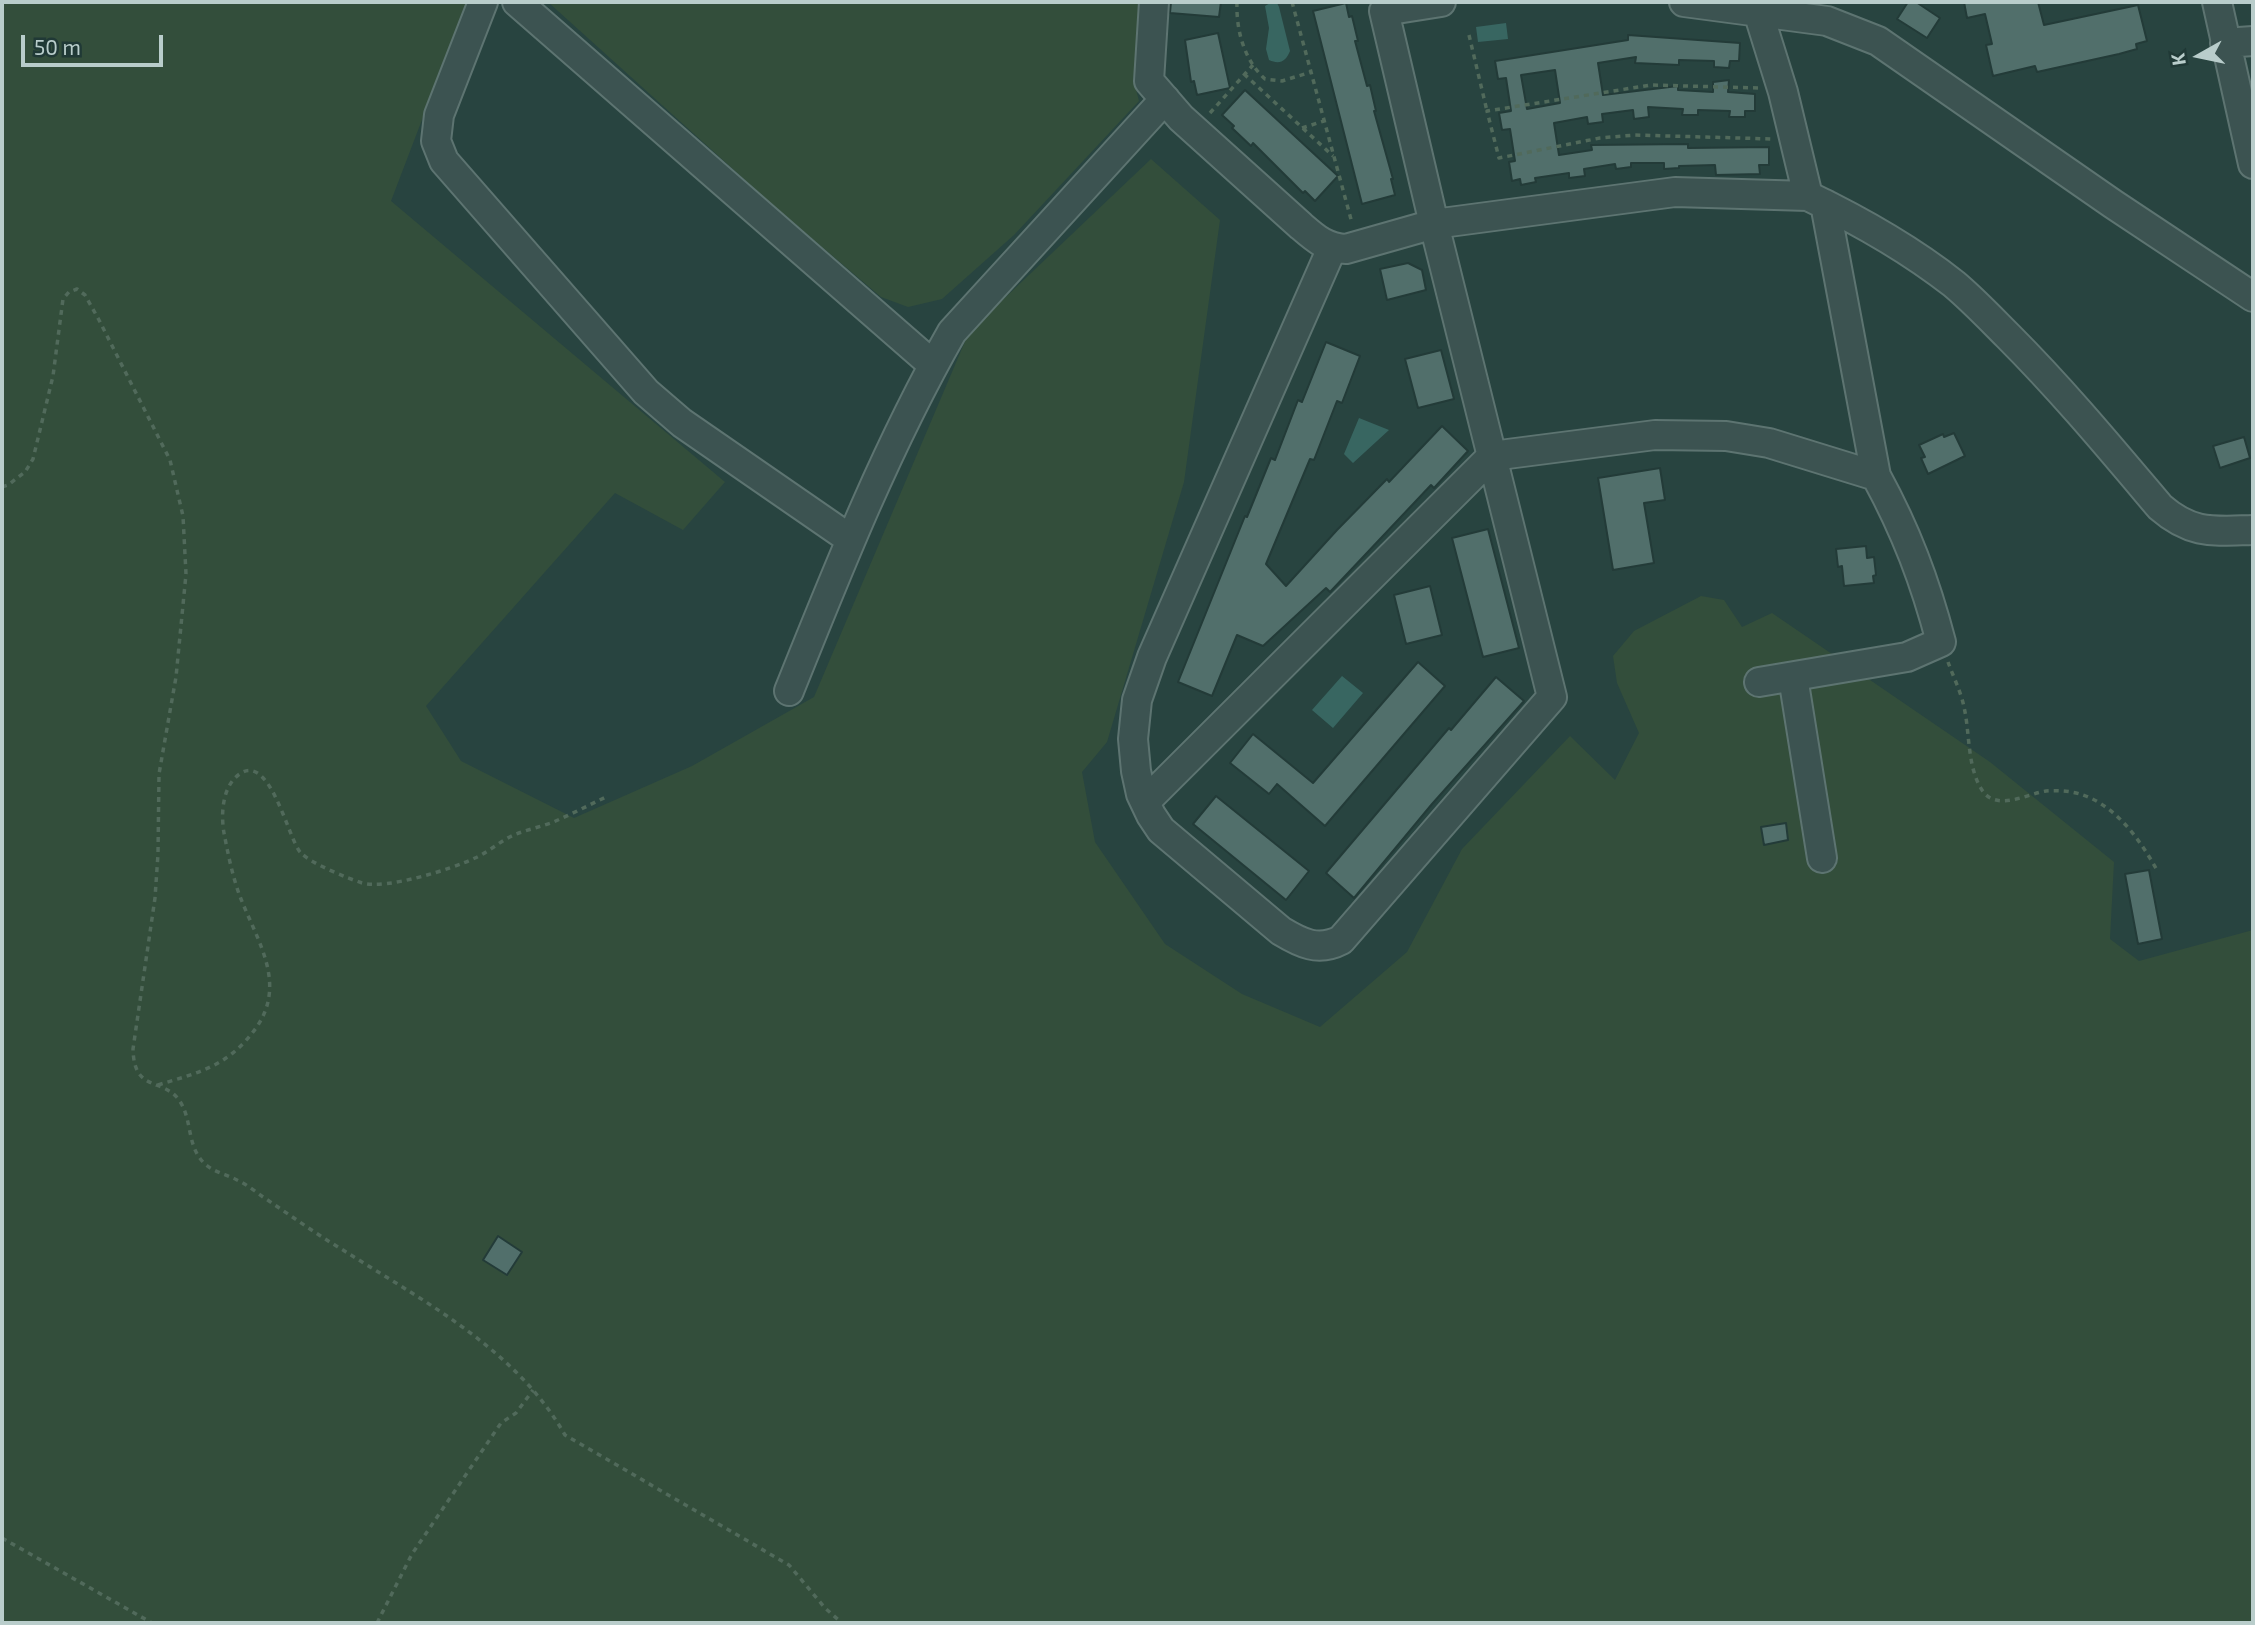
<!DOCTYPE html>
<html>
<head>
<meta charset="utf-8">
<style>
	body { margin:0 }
	#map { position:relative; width:2255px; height:1625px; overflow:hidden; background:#284440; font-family:"Exo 2",sans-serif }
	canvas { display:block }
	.frame { position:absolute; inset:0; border:4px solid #b9cdcb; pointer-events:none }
	.north { position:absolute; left:2164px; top:21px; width:70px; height:70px; -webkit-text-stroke:5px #203936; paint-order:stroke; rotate:261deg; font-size:19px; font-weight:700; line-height:28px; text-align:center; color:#b9cdcb }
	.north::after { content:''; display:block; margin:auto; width:24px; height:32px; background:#b9cdcb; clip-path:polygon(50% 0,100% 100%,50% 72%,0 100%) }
	.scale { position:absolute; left:21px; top:35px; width:142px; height:32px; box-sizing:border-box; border:4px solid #b9cdcb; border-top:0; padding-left:9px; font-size:21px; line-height:24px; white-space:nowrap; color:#b9cdcb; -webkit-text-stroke:5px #203936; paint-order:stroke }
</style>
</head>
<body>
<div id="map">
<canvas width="2255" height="1625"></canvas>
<div class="frame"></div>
<div class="north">K</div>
<div class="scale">50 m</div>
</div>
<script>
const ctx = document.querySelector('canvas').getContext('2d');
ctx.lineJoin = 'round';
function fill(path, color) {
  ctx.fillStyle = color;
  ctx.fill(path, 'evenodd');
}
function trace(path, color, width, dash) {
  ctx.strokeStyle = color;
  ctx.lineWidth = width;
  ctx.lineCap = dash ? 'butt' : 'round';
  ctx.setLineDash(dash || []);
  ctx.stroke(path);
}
const green = new Path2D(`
	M2,2H467L391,201L725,482L683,530L615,493L426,706L461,761L574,818L692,766L814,697L969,332L1151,159L1220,220L1184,482L1107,742L1082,772L1095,842L1165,944L1242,994L1320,1027L1407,952L1462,849L1570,736L1615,780L1639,733L1617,683L1613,656L1634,631L1701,596L1724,600L1742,627L1772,613L1990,762L2114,862L2110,939L2139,961L2253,930V1623H2Z
	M548,2H1145L1142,44L1133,78L1139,101L1014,235L942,299L908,307L881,297L776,208Z`);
const water = new Path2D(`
	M1272,2L1277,3L1279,7L1290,51C1286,61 1280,65 1269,60L1266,49L1269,28L1265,6Z
	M1506,23L1508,39L1478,42L1476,27Z
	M1359,418L1389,430L1353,463L1344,454Z
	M1342,676L1363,693L1333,728L1312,710Z`);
const building = new Path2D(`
	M1171,2H1221L1219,17L1170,13Z
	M1908,2H1916L1940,18L1927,38L1897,19Z
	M1964,2H2038L2044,25L2138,5L2147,41L2136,44L2137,49L2119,54L2037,72L2035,66L1993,76L1986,45L1992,44L1985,14L1967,18Z
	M1346,3L1349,17L1352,16L1358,41H1355L1367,86L1370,85L1376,111H1374L1393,179H1391L1395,195L1362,204L1313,11Z
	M1218,33L1230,88L1197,95L1194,81L1191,82L1185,40Z
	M1628,35L1740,43L1739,61H1730L1729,68L1714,67V61L1679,60V65L1635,63L1636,57L1598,63L1603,95L1678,86V90L1713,92V82L1729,80L1728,92L1755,94V111H1745V117H1729L1730,111L1698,110V115H1682L1683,109L1648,107L1649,117L1634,119L1633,110L1602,114L1603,122L1588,124L1587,117L1554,123L1559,155L1592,150L1591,145L1688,144V148L1769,147V165H1759L1760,174L1716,175L1715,165L1679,166V168L1664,169V163H1631V167L1616,169L1615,164L1584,169L1585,176L1569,178V173L1535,178L1536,182L1521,185L1520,179L1512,181L1509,162L1515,161L1510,129L1502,130L1499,113L1511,111L1506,78L1498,79L1495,61L1628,40ZM1555,70L1560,103L1527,109L1521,75Z
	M1245,90L1338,176L1315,201L1305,191L1303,193L1253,143L1251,146L1232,128L1234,126L1222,115Z
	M1408,263L1422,270L1426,290L1387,300L1380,269Z
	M1326,342L1360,356L1342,403L1337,401L1314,460L1310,459L1266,564L1286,586L1337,530L1387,479L1389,482L1442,426L1468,451L1434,488L1431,485L1330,592L1326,588L1263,646L1237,635L1212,696L1178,682L1245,516L1247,517L1271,458L1275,460L1298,400L1302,402Z
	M1441,350L1454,399L1418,408L1405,359Z
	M1954,433L1965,456L1928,474L1921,458L1925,457L1919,445L1943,434L1944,437Z
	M2244,437L2250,458L2220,468L2213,446Z
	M1660,468L1665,500L1644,503L1654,563L1613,570L1598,478Z
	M1488,529L1519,648L1483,657L1452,538Z
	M1866,546L1867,558L1874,557L1876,575L1873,576L1874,583L1844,586L1842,566L1838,567L1836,549Z
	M1430,586L1442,635L1406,644L1394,595Z
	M1418,662L1445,686L1325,826L1277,784L1269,794L1230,763L1253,734L1313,783Z
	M1496,677L1524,701L1432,804L1354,898L1326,873L1449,728L1451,730Z
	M1216,796L1309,871L1286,900L1193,824Z
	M1786,823L1788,840L1764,845L1761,827Z
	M2149,870L2162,939L2138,944L2125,874Z
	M498,1236L522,1252L507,1275L483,1260Z`);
const path = new Path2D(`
	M1237,2C1236,30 1244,60 1265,79L1282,81L1311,72
	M1292,2L1352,223
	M1469,35L1487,111
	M1244,74L1333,156
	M1758,88L1651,85L1487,111L1499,158L1600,138L1635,135L1773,139
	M1210,113L1253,65
	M1302,128L1324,121
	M2,487L8,485L25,472L33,459L53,376L63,299L69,292L77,289L85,295L99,320L170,460L183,516L186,574L176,677L159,774L158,854L155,898L133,1049C134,1093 162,1077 179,1100C193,1120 186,1145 204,1163C213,1172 226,1174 237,1180C246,1184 255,1191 263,1197C290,1215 316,1234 343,1250C423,1301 516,1349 565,1435L789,1565L825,1608L842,1623
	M1948,662C1953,676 1961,692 1964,707C1970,733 1967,767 1982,790C1996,812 2027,794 2046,791C2058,790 2072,791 2083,795C2117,807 2140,840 2157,870
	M158,1085C180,1078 206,1072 226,1058C238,1050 248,1039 256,1028C287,984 258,942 241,899C233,879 228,854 224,833C221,816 222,791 235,778C269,743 288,841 301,853C312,864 347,878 362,883C386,890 452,869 475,858C489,852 501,840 516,834C527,830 539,827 551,823C570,815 589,805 608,796
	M2,1538L152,1623
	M377,1623L412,1554L501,1423L516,1413L533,1390`);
const minor = new Path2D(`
	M483,2L439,115L436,141L444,161L646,392L682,423L850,539
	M517,2L933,365
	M1154,2L1149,81L1181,118L1301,226C1316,239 1326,248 1346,249L1434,224L1384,11L1441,2
	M1684,2L1827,21L1878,41L2113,204L2253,297
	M1755,2L1783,92L1808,196C1856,219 1912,251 1954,284C1973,300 1990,318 2008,336C2062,390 2111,449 2160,507C2192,535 2214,531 2253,530
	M2217,2L2253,164
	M2225,43L2253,41
	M1332,248L1152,657L1137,700L1133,739L1136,771L1141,794L1151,815L1161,830L1281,931C1301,943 1318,952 1341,940L1552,697L1434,224L1675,192L1808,196
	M1793,677L1822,858
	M1759,682L1907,657L1941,642C1925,581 1906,531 1876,476
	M789,691C838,569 887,446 952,332L1165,99
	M1145,802L1492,456L1655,435L1726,436L1769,443L1876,476L1825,204`);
fill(green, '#334e3b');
fill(water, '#386661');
fill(building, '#516f6b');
trace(building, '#233b38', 2);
trace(minor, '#5d7471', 32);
trace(path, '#516a5b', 3.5, [5, 5]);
trace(minor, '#3c5351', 28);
</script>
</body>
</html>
